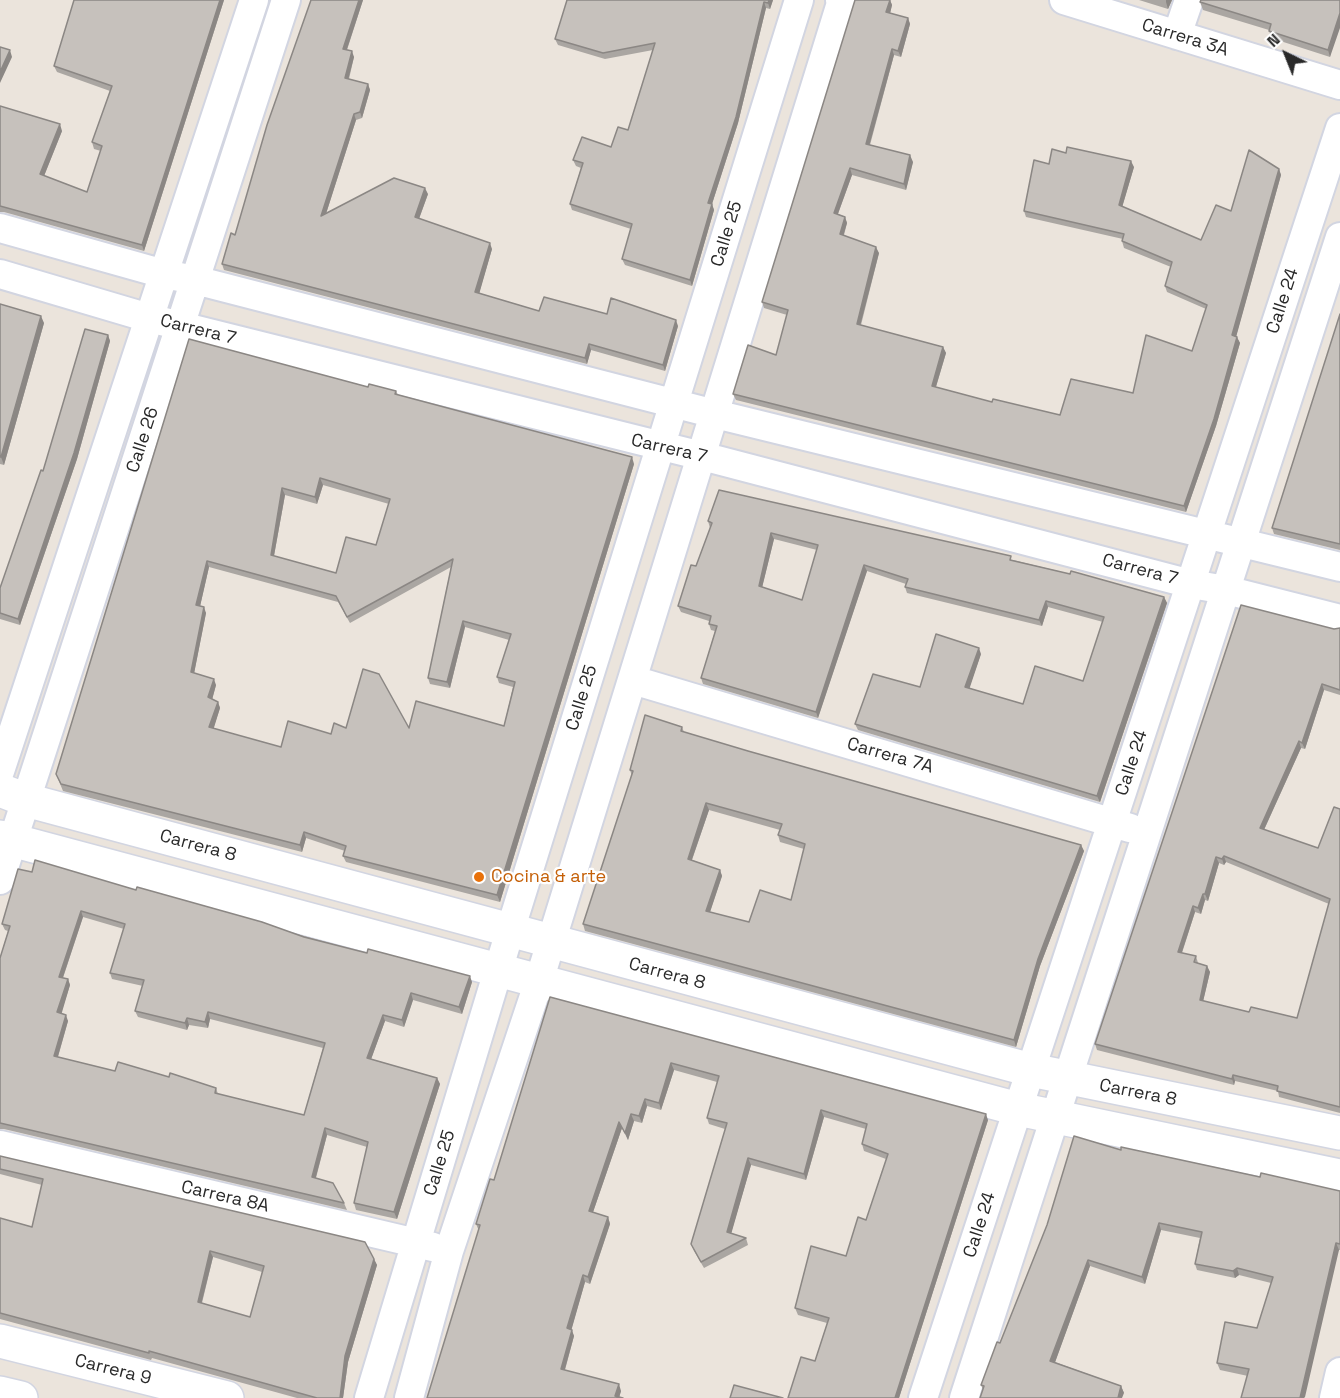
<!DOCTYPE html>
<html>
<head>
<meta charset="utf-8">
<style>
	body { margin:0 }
	#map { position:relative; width:1340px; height:1398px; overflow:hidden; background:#ebe4dc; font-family:"Space Grotesk",sans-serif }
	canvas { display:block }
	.north { position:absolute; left:1256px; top:24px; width:60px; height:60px; -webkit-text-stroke:4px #fff; paint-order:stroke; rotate:317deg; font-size:16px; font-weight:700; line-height:24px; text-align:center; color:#292929 }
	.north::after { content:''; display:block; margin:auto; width:21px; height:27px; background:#292929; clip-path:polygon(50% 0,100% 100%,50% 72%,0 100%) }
</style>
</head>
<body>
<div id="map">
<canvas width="1340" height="1398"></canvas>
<div class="north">N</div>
</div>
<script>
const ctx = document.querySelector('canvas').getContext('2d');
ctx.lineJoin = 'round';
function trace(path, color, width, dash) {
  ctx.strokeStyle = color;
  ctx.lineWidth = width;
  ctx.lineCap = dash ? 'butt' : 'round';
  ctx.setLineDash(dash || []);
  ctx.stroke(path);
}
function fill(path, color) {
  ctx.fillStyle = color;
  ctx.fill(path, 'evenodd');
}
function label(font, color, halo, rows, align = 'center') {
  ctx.font = font + ' "Space Grotesk",sans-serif';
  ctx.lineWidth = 4.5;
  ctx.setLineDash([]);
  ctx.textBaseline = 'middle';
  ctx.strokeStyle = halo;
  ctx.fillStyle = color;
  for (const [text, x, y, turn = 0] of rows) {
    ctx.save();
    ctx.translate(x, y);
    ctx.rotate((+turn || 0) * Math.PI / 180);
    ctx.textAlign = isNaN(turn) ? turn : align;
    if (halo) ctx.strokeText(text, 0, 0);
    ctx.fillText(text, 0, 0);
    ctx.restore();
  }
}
const minor = new Path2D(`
	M1064,0L1340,85
	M1177,35L1189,0
	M0,228L164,274L195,280L715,414L1340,567
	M0,274L149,318L702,456L1191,584L1226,590L1340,619
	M633,680L1130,828
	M0,771L254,0
	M0,880L286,0
	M0,1145L433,1247
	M369,1398L510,931L799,0
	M409,1398L449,1251L539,981L841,3L840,0
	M923,1398L1340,128
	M964,1398L1340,237
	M1334,1398L1340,1372`);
const tertiary = new Path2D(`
	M0,790L26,800L1031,1070L1340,1133
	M0,837L1018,1109L1340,1176
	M0,1341L227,1398
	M0,1393L21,1398`);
const wall = new Path2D(`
	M74,0H224L144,251L4,212H0V106L62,131L44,176L87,192L101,151L94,149L92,142L110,91L57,72L54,66Z
	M311,0H363L347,50L354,57L349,79L368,84L370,90L362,118L356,120L326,214L428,194L419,219L492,249L479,293L539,311L607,314L678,326L665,371L591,350L587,364L224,270L222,264L235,235Z
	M567,0H773L770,9L766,8L738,123L712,204L714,210L692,286L625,265L622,259L631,229L572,210L570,204L581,168L576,166L573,160L611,147L628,130L653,50L605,59L558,45L555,39Z
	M855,0H890L892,5L890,13L908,18L910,24L901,57L894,55L870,145L913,162L906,190L852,175L838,214L845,217L847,223L844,235L879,253L861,325L943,347L946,353L936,387L992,402L1060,415L1133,393L1192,351L1206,309L1167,292L1165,286L1171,267L1124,248L1122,241L1123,239L1026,217L1024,211L1049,164L1066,153L1134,167L1122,207L1201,240L1231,211L1279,169L1281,175L1236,336L1240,343L1216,426L1186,512L736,400L733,394L776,355L787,315L764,308L762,302Z
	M1139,0H1172L1168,9Z
	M1340,0L1330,57L1271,38L1269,30L1203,10L1200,2Z
	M0,304L44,323L4,465L0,464Z
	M1340,314V550L1274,534L1272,528Z
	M108,335L110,341L77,459L20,625L0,619V588L43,471Z
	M189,339L368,387L396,391L398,395L634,464L500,902L346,862L343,856L345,851L306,838L302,852L63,791L56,774ZM323,485L389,504L376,545L336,573L274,556L285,495L317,504ZM209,567L338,602L350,623L451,567L428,678L430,684L450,688L465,627L509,640L497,677L499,683L513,687L504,726L409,728H346L331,734L281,747L213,729L220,708L218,702L212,699L216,685L194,673L206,613L200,606Z
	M708,521L1013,560L1164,597L1167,603L1100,802L858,730L855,724L920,687L981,654L969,688L1023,704L1083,681L1103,622L1048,607L1042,626L907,593L905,587L906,584L867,571L818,718L703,684L701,678L715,631L711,630L709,624V621L681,612L678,606L696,566L710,528ZM774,539L817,550L802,600L762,587Z
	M1340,628V695L1324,690L1305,749L1301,748L1264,830L1318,848L1340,809V1113L1279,1097L1278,1091L1235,1081L1234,1085L1097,1050L1095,1044L1334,629ZM1226,862L1329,904L1297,1018L1249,1012L1203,1001L1210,972L1207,966L1198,963L1196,956L1182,953L1195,912L1201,914L1205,900L1208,901L1219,863L1224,865Z
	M682,727L684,732L748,751L1081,845L1084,851L1040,966L1016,1047L585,931L583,924L632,776L630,770ZM709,810L780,830L778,835L780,842L804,849L791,900L749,922L710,912L722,876L720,870L692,860Z
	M32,872L136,890L472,982L462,1014L413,1000L404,1027L385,1021L371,1059L437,1078L440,1084L397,1219L356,1210L354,1203L367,1147L327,1135L316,1178L344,1203L347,1210L4,1129H0V958L8,931L5,930L2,924ZM83,917L124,929L110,973L112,979L143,986L135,1011L138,1017L187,1030L189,1025L208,1028L210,1019L323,1048L304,1115L218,1094L216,1088L169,1077L115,1071L58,1057L68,1021L61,1013L70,985L68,979L63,978Z
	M550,997L988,1120L899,1398H788L815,1361L827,1323L798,1315L795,1308L846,1256L866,1220L886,1159L864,1151L862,1144L866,1129L824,1117L806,1180L751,1165L731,1233L746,1238L748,1245L704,1268L694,1251L691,1244L725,1129L709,1124L707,1118L717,1082L674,1070L661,1110L647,1106L642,1123L634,1121L628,1140L622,1128L593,1212L608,1217L610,1224L590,1284L585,1282L571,1330L574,1336L565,1370L621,1391L619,1397L427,1398L479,1231L476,1224L494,1180Z
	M1121,1150L1260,1177L1340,1191V1250H1339L1248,1376L1220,1370L1217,1363L1257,1328L1271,1283L1239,1275L1235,1278L1197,1270L1195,1264L1200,1238L1161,1230L1145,1284L1090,1266L1055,1362L1121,1386L1124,1393L983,1390L981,1385L1000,1343Z
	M0,1156L374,1259L377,1265L348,1362L343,1398H297L152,1358L151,1360L0,1319V1218L32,1227L42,1185L0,1174ZM213,1257L262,1272L250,1317L202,1303Z`);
const shadedWall = new Path2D(`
	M220,0H224L144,251L142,245Z
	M359,0H363L345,55L343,49Z
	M769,0H773L770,9L768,3Z
	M890,0L892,5L889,18L886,12Z
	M1166,0H1172L1168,9L1166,2Z
	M764,2L766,8L738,123L712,204L714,210L692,286L690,280L708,203Z
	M1340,13V28L1330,57L1328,50Z
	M908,18L910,24L901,57L898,51Z
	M892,49L894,55L868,150L866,144Z
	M10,50L12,57L0,83V72Z
	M352,51L354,57L347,84L345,78Z
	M368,84L370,90L362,118L360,112Z
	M354,114L356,120L323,223L321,216Z
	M60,124L62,131L42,181L40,174Z
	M910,155L913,162L906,190L904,184Z
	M1131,161L1134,167L1121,211L1119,205Z
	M850,168L852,175L836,219L834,213Z
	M1279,169L1281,175L1235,341L1232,335Z
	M425,188L428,194L417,224L415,217Z
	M845,217L847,223L842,240L840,234Z
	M490,243L492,249L478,298L475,292Z
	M876,247L879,253L859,330L857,324Z
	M41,316L44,323L4,465L1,457Z
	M676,320L678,326L665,371L663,365Z
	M108,335L110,341L77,459L20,625L18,619Z
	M1237,337L1240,343L1216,426L1186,512L1184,506Z
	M589,344L591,350L587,364L585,358Z
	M943,347L946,353L934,393L932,386Z
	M632,457L634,464L500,902L497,895Z
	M320,478L323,485L317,504L315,497Z
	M282,488L285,495L273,561L271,555Z
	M771,533L774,539L761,592L759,586Z
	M207,561L209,567L199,611L196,605Z
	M864,565L867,571L818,718L816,712Z
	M1164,597L1167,603L1100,802L1097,796Z
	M1046,601L1048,607L1042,626L1039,620Z
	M204,607L206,613L193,679L191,672Z
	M463,621L465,627L450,688L447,682Z
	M979,648L981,654L968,693L965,687Z
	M214,679L216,685L211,704L208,697Z
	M1322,684L1324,690L1305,749L1302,743Z
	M218,702L220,708L212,734L209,727Z
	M1299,741L1301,748L1262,834L1260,828Z
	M706,803L709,810L690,865L688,859Z
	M304,832L306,838L302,852L300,845Z
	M1081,845L1084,851L1040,966L1016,1047L1014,1040L1038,959Z
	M1224,856L1226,862L1224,865L1222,859Z
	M1216,857L1219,863L1208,901L1205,894Z
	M720,870L722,876L708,918L706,911Z
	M1203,894L1205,900L1201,914L1198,908Z
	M1193,906L1195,912L1180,958L1178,952Z
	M81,911L83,917L61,983L59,977Z
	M1207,966L1210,972L1202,1006L1200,1000Z
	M470,976L472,982L462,1014L459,1007Z
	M68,979L70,985L60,1019L57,1012Z
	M411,993L413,1000L404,1027L402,1020Z
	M208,1012L210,1019L208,1028L205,1022Z
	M66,1015L68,1021L56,1063L54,1056Z
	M383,1015L385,1021L369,1065L367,1058Z
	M187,1018L189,1025L187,1030L185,1023Z
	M671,1063L674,1070L661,1110L659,1103Z
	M1233,1075L1235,1081L1234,1085L1232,1079Z
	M437,1078L440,1084L397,1219L394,1212Z
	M645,1099L647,1106L642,1123L639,1116Z
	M821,1110L824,1117L806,1180L804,1174Z
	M631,1114L634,1121L628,1140L625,1133Z
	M986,1114L988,1120L899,1398H895Z
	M619,1122L622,1128L591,1218L589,1211Z
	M325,1128L327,1135L314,1184L312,1177Z
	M748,1158L751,1165L730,1238L727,1232Z
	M608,1217L610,1224L590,1284L588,1277Z
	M1159,1223L1161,1230L1145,1284L1142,1277Z
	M1336,1243L1339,1250L1305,1397L1304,1398H1300Z
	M210,1251L213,1257L200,1309L198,1302Z
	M374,1259L377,1265L348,1362L343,1398H340L345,1356Z
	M1088,1260L1090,1266L1053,1368L1050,1361Z
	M1237,1268L1239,1275L1235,1278L1233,1271Z
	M583,1275L585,1282L570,1335L567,1328Z
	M572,1330L574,1336L563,1376L561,1369Z
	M619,1384L621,1391L619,1398L615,1396Z
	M1121,1386L1124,1393L1122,1398H1118Z`);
const building = new Path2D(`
	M74,0H220L142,245L0,206V106L60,124L40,174L87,192L102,146L92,142L112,86L54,66Z
	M311,0H359L343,49L352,51L345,78L368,84L360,112L354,114L321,216L394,178L425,188L415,217L490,243L475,292L539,311L544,297L607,314L611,298L676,320L663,365L589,344L585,358L222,264L231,233L235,235L267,125Z
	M567,0H769L768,3L764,2L736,117L708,203L712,204L690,280L622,259L632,224L570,204L583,163L573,160L582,137L611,147L618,127L628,130L655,43L603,53L555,39Z
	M855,0H890L886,12L908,18L898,51L892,49L866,144L910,155L904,184L850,168L834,213L845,217L840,234L876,247L857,324L943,347L932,386L992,402L993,399L1060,415L1071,379L1133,393L1146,335L1192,351L1207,305L1165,286L1172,262L1122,241L1124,234L1024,211L1034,160L1049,164L1052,149L1066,153L1067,147L1131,161L1119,205L1201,240L1216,205L1231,211L1249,150L1279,169L1232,335L1237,337L1214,419L1184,506L733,394L748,345L776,355L788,310L762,302Z
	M1201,0H1340V13L1328,50L1269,31L1271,24L1200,2Z
	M0,47L10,50L0,72Z
	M0,304L41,316L1,457H0Z
	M1340,314V544L1272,528Z
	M85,329L108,335L74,453L18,619L0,613V588L41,470L43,471Z
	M189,339L368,387L369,384L396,391L395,394L632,457L497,895L343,856L346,846L304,832L300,845L61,784L56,774ZM320,478L390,499L376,545L346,537L336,573L271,555L282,488L315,497ZM453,559L428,678L447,682L463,621L511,634L497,677L515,682L504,726L416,701L409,728L379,674L363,669L346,728L334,723L331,734L288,721L281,747L209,727L218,702L208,697L214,679L191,672L204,607L196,605L207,561L336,596L347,617Z
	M719,490L1011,556L1010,560L1070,574L1071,571L1164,597L1097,796L855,724L873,674L920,687L936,634L979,648L965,687L1023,704L1035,666L1083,681L1104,617L1046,601L1039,620L905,587L908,579L864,565L816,712L701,678L717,626L709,624L711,616L678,606L691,565L696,566L712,523L708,521ZM771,533L818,545L802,600L759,586Z
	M1241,605L1334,629L1340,628V690L1322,684L1302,743L1299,741L1260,828L1318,848L1334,807L1340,809V1107L1277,1091L1278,1086L1233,1075L1232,1079L1095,1044ZM1224,856L1330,899L1297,1018L1251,1007L1249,1012L1200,1000L1207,966L1194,962L1196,956L1178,952L1193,906L1198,908L1203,894H1205L1216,857L1222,859Z
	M645,715L682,727L681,731L748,751L1081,845L1038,959L1014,1040L583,924L633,771L630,770ZM706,803L782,824L778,835L805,844L791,900L760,890L749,922L706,911L720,870L688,859Z
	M35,860L136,890L137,887L262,922L304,937L367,953L368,949L470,976L459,1007L411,993L402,1020L383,1015L367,1058L437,1078L394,1212L354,1203L368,1142L325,1128L312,1177L333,1183L344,1203L0,1123V958L10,926L2,924L18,869L32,872ZM81,911L125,924L110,973L144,980L135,1011L185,1023L187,1018L205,1022L208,1012L325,1043L304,1115L215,1093L216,1088L170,1073L169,1077L118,1062L115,1071L54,1056L66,1015L57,1012L68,979L59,977Z
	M550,997L986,1114L895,1398H788L801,1357L815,1361L829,1318L795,1308L811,1246L846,1256L858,1217L866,1220L888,1154L862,1144L867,1124L821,1110L804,1174L748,1158L727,1232L746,1238L701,1262L691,1244L727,1123L707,1118L719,1076L671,1063L659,1103L645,1099L639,1116L631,1114L625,1133L619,1122L589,1211L608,1217L588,1277L583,1275L567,1328L572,1330L561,1369L619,1384L615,1396L623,1398H427L480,1225L476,1224L490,1179L494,1180Z
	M1074,1136L1121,1150V1147L1260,1177L1261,1173L1340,1191V1244L1336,1243L1300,1398H1241L1249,1369L1217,1363L1225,1322L1257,1328L1273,1277L1237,1268L1233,1271L1195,1264L1202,1232L1159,1223L1142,1277L1088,1260L1050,1361L1121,1386L1118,1398H980L984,1386L981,1385L997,1342L1000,1343L1047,1225Z
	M0,1156L365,1242L374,1259L345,1356L340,1398H317L149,1351V1353L0,1313V1218L32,1227L43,1179L0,1169ZM210,1251L264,1266L250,1317L198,1302Z
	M734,1385L783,1398H730Z`);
const markers = [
	[479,877,6,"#e8710a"]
];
const streetNames = [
	["Carrera 3A",1185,38,17],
	["Calle 25",727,234,-73],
	["Calle 24",1283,301,-72],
	["Carrera 7",198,330,14],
	["Calle 26",143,440,-72],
	["Carrera 7",669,449,13],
	["Carrera 7",1140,570,15],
	["Calle 25",582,698,-73],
	["Carrera 7A",890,756,16],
	["Calle 24",1132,763,-72],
	["Carrera 8",198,846,15],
	["Carrera 8",667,974,15],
	["Carrera 8",1138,1093,11],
	["Calle 25",440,1163,-73],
	["Carrera 8A",225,1197,13],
	["Calle 24",980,1225,-72],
	["Carrera 9",113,1370,14]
];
const foodNames = [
	["Cocina & arte",491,877]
];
trace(minor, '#d2d5e1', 32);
trace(tertiary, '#d2d5e1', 36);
trace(minor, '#fff', 28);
trace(tertiary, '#fff', 33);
fill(wall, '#aaa6a2');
fill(shadedWall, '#8b8784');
fill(building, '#c6c1bc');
trace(building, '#8b8784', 1.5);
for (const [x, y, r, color] of markers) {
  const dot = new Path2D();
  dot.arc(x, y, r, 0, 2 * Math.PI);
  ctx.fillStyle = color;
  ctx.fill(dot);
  trace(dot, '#fff', 2);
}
label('18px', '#292929', '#fff', streetNames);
label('18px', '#c56008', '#fff', foodNames, 'left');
</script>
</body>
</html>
